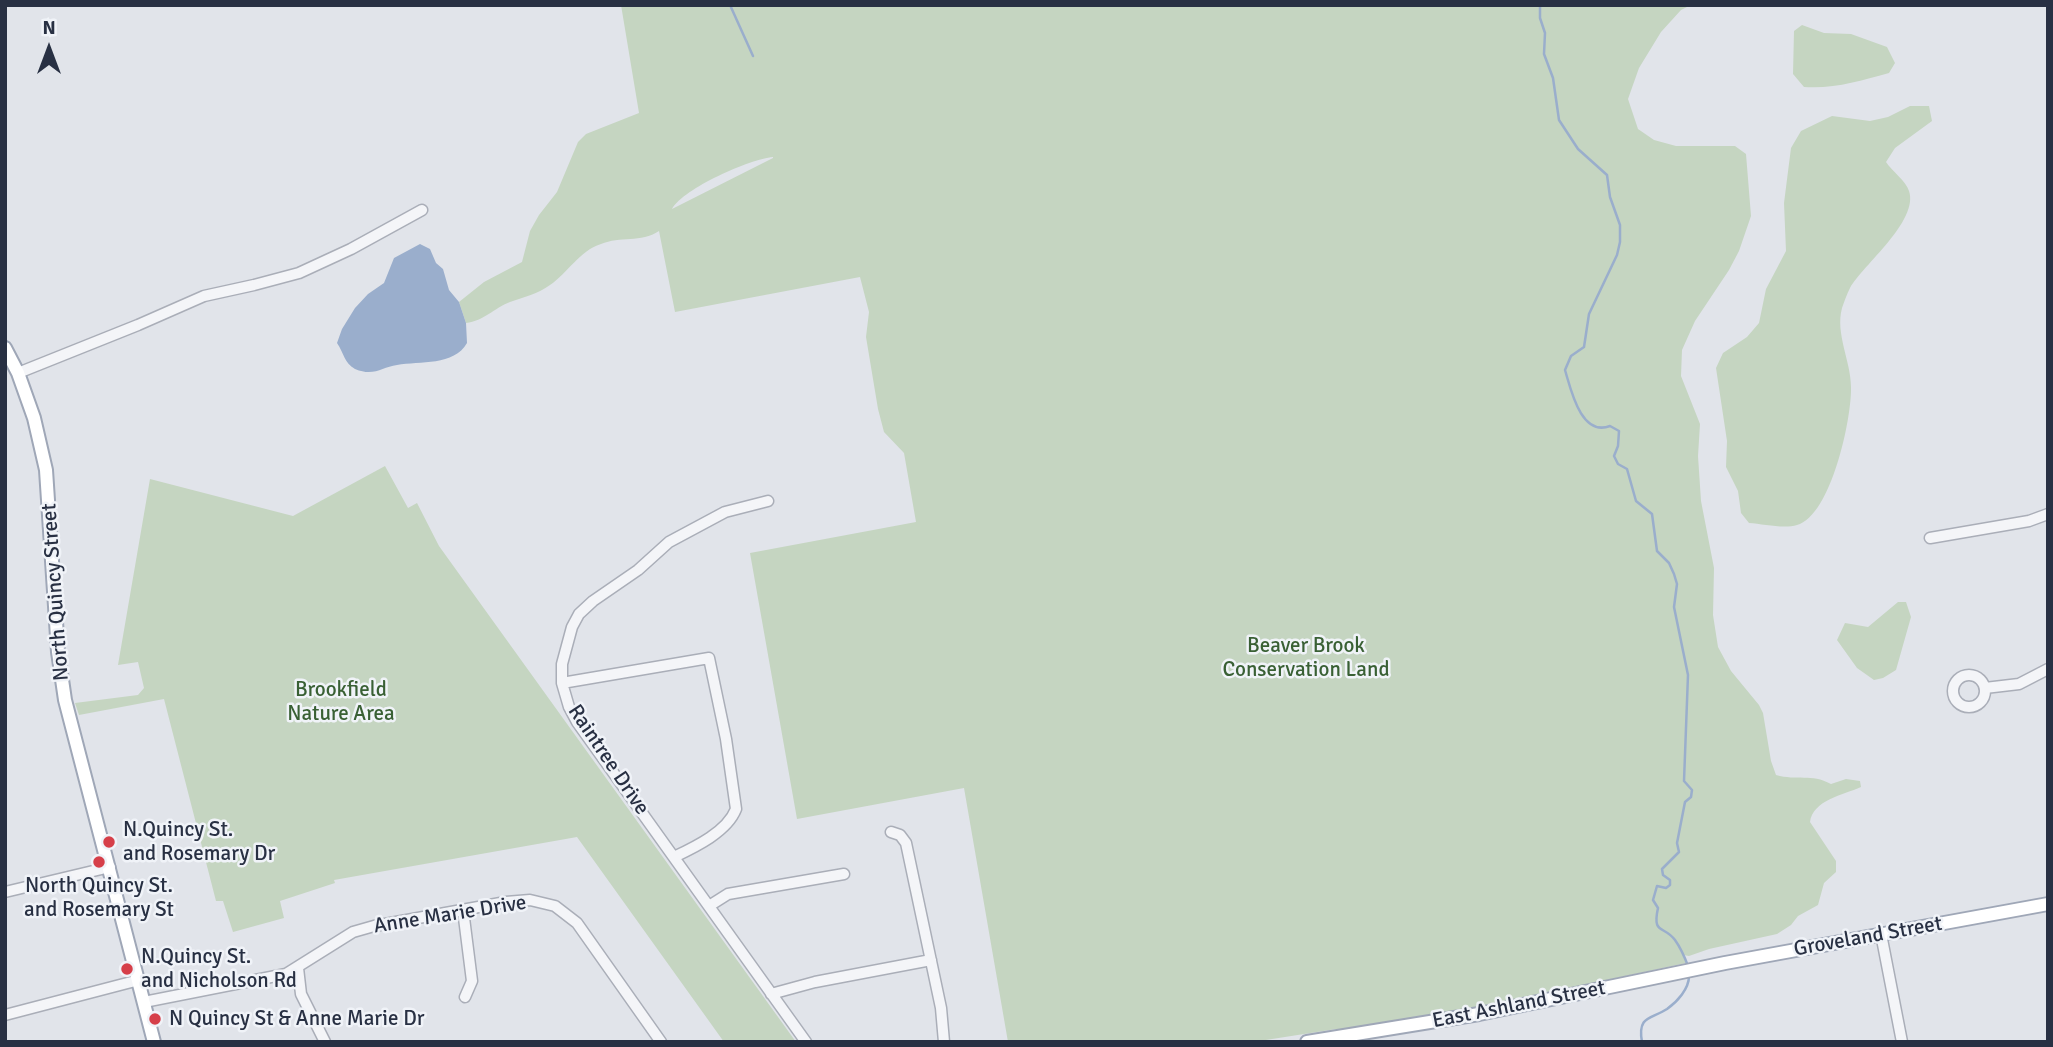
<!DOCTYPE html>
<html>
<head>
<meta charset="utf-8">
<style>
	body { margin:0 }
	#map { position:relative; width:2053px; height:1047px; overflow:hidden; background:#e1e4ea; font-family:Signika,sans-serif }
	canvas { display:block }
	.frame { position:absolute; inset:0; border:7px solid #283043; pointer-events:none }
	.north { position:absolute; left:14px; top:14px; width:70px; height:70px; -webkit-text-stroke:5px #f0f3f8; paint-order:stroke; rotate:0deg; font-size:19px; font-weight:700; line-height:28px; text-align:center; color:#283043 }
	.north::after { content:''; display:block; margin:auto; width:24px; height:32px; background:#283043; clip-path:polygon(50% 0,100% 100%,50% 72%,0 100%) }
</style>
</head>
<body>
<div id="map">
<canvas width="2053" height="1047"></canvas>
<div class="frame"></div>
<div class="north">N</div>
</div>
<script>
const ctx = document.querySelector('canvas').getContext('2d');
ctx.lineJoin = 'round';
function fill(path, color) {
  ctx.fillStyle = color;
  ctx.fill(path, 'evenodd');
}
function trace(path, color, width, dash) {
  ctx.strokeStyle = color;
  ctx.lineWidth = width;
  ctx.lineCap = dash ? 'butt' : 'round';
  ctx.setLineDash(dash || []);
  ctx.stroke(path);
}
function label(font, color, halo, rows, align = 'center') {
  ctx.font = font + ' Signika,sans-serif';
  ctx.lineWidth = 5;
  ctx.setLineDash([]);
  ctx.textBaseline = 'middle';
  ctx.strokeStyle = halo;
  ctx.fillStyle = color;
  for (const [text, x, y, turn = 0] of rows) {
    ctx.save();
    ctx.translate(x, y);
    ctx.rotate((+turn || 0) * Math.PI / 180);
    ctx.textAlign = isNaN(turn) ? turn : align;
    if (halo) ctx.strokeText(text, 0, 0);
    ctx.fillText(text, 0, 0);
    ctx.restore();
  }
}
const green = new Path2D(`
	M621,5H1691L1681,10L1661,32L1639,68L1628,99L1638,129L1654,140L1676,146H1735L1746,154L1751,216L1739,251L1729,270L1695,321L1682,350L1681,376L1700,424L1698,456L1701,501L1714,568L1713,615L1718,647L1731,671L1759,705L1763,713L1771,761L1776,775C1797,781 1811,773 1831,784L1846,779L1860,781L1861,787C1843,795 1813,800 1810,822L1836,861V872L1824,883L1818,905L1798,916L1791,925L1777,934L1709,949L1689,956L1683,955L1686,963L1481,1007L1413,1017L1415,1024L1338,1037L1336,1029L1253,1042H1008L964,788L797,819L750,553L916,522L904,453L884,432L878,409L866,337L869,312L860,277L675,312L659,231C641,243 620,236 601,244C579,251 568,273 550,285C538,294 524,297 510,302C494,308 484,321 466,323L459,302L484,282L522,262L530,231L539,215L557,192L578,142L586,134L639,113ZM773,157V158L672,209C684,188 750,159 773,157Z
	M1802,25L1824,33L1851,34L1887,47L1895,63L1889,73C1859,81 1835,89 1804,87L1793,74L1794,31Z
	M1910,106H1929L1932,121L1895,148L1886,162C1892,171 1906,181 1909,191C1919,221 1863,265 1850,288C1847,294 1844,302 1842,308C1835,334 1851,361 1851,387C1852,418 1831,516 1797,525C1784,529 1763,524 1749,523L1741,513L1738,491L1726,467L1727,441L1716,368L1723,353L1747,337L1759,323L1766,289L1786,251L1784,203L1791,148L1801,131L1832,116L1870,121L1888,117Z
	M385,466L408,508L417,503L439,546L796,1042H724L577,837L334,880L335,883L280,901L284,918L233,932L223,901H216L164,699L79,715L75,703L138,695L144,688L138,662L118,665L150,479L293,516Z
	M1898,602H1906L1911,617L1896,670L1883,678L1874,680L1857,668L1837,640L1845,623L1868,627Z`);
const water = new Path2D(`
	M420,244L430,249L436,263L443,269L449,290L459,302L466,323L467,343C454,366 420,361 397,365C382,367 374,377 355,369C344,363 344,353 337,343L342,329L355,308L368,294L384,283L394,258Z`);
const stream = new Path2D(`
	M730,5L753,56
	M1540,5V18L1545,33L1544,54L1553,78L1559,120L1578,149L1607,175L1610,197L1620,225V242L1617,255L1589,314L1584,347L1571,356L1565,370C1571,390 1581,437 1610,426L1619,431L1618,446L1614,456L1618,464L1627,469L1636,501L1652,514L1657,551L1669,563L1674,574L1677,584L1674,607L1688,675L1684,781L1692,790L1691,797L1685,802L1677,843L1679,852L1662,869L1663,875L1670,880V885L1666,888L1657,886L1653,900L1658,908C1652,935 1664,925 1675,940C1680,947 1685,958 1688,966
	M1642,1042C1637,1015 1652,1019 1667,1009C1677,1002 1689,989 1689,976`);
const minor = new Path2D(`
	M18,373L138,325L204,296L254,285L299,273L351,249L422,210
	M768,501L725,512L669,542L638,570L593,601L579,614L572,627L562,664V683L569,707L577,722L806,1042
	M1930,538L2029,521L2048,514
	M1953 691a16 16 0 1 1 32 0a16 16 0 1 1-32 0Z
	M562,683L709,658L726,739L736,809C727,832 695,847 674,857
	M1985,688L2019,684L2048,669
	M891,832L900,835L906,843L941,1008L944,1042
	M5,892L110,867
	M709,906L728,894L844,874
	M463,910L472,981L465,997
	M1881,934L1902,1042
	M298,968L301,994L325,1042
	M771,994L815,982L931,960
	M144,1002L286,974L353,932L374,926L506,902L530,900L555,906L577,923L661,1042
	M5,1015L139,980`);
const major = new Path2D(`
	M5,348L18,373L34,418L46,470L58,652L65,700L154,1042
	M1307,1042L1479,1014L1725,963L2048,904`);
const markers = [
	[109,842,7,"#d63f49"],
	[99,862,7,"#d63f49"],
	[127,969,7,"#d63f49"],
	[155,1019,7,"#d63f49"]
];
const streetNames = [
	["North Quincy Street",56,592,-94],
	["Raintree Drive",608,760,56],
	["Anne Marie Drive",450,915,-9],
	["Groveland Street",1868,937,-10],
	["East Ashland Street",1519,1005,-11]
];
const parkNames = [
	["Beaver Brook",1306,646],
	["Conservation Land",1306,670],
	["Brookfield",341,690],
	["Nature Area",341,714]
];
const poiNames = [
	["N.Quincy St.",123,830],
	["and Rosemary Dr",123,854],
	["North Quincy St.",99,886,"center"],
	["and Rosemary St",99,910,"center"],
	["N.Quincy St.",141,957],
	["and Nicholson Rd",141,981],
	["N Quincy St & Anne Marie Dr",169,1019]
];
fill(green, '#c5d5c1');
fill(water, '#9aaecc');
trace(stream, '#9aaecc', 2.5);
trace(minor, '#aaaeb8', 13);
trace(major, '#9fa7b7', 16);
trace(minor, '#f4f5f8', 10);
trace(major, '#fff', 12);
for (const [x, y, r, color] of markers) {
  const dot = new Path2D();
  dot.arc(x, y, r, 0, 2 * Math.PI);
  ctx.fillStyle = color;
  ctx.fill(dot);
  trace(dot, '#f0f3f8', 2.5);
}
label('21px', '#283043', '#f0f3f8', streetNames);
label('21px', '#396034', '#f0f3f8', parkNames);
label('21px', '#283043', '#f0f3f8', poiNames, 'left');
</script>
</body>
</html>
